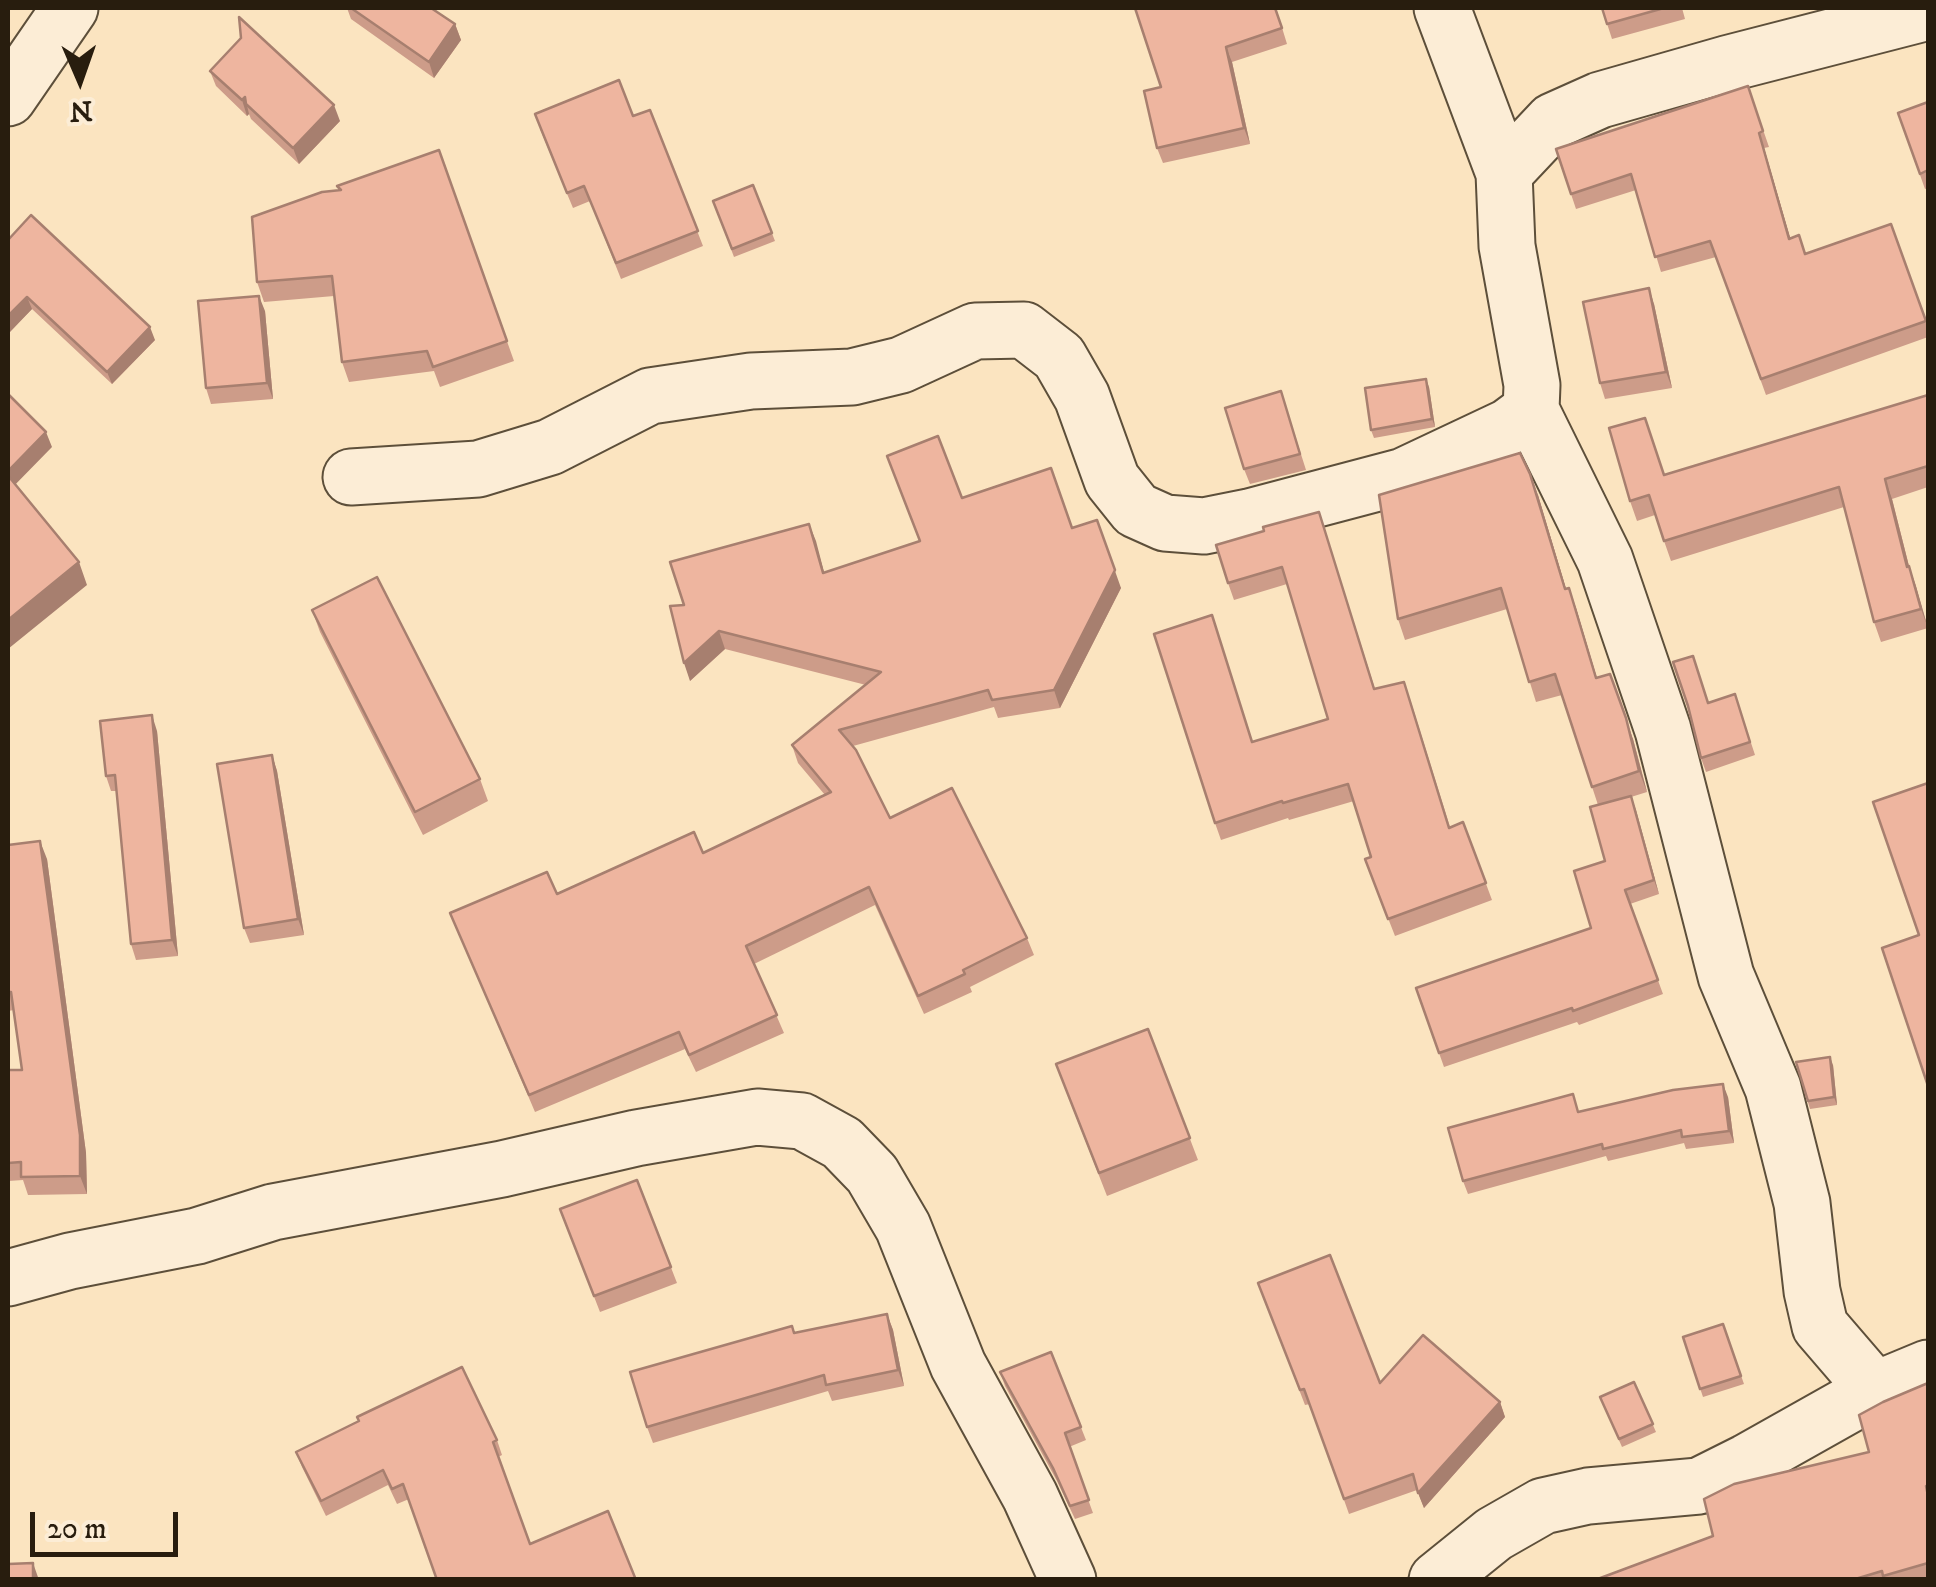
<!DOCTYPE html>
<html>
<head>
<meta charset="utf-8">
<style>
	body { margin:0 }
	#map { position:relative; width:1936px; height:1587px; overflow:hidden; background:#fbe4c0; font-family:"IM FELL DW Pica",serif }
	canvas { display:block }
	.frame { position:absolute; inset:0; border:10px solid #281d0e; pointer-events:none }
	.north { position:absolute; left:30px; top:30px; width:100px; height:100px; -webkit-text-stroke:8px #fcedd6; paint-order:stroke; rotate:178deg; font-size:28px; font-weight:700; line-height:40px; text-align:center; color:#281d0e }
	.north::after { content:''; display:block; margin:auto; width:35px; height:45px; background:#281d0e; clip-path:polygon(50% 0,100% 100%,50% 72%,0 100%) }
	.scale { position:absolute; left:30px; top:1512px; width:148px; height:45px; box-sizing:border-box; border:5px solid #281d0e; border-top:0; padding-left:12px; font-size:30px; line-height:35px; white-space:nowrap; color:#281d0e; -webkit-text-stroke:8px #fcedd6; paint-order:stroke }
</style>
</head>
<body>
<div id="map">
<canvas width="1936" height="1587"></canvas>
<div class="frame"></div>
<div class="north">N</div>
<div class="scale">20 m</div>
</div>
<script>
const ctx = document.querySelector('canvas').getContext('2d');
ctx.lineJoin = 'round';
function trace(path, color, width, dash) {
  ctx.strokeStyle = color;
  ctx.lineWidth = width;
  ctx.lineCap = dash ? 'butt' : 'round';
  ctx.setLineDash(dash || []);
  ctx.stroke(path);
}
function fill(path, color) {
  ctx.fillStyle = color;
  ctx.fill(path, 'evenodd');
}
const minor = new Path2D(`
	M1442,8L1504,173
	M8,98L70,8
	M1531,410L1605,560L1663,730L1726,976L1773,1088L1802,1203L1812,1291L1820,1326L1875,1390
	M351,477L478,469L550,447L650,396L751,381L852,377L901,365L975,331L1024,330L1059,357L1082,397L1112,480L1136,510L1165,523L1204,526L1249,517L1404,476L1508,427L1531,410L1532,385L1507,246L1504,173L1553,121L1600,100L1726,64L1928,12
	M8,1278L70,1261L197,1236L273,1212L502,1169L636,1138L757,1117L802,1121L842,1143L872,1174L903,1227L958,1365L1030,1496L1068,1580
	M1437,1580L1494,1534L1543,1506L1588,1496L1699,1486L1747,1462L1875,1390L1928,1368`);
const wall = new Path2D(`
	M347,8H431L455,24L461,40L434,78L351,19Z
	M1276,8L1287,44L1232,62L1250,144L1163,163L1157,148L1161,87Z
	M1602,8H1682L1685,19L1612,39Z
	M210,71L340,121L299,164L251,119L249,114L247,116L216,86Z
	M1748,86L1769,147L1764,148L1790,238L1805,254L1891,224L1928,329V337L1766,395L1716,257L1661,272L1636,190L1576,209L1556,149Z
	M1928,102V188L1925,189L1898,113Z
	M650,110L703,246L621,279L590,201L573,208L540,129L633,116Z
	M439,150L514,361L440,387L434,371L349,382L342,362L334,296L264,302L257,282L339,191L337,186Z
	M753,185L775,241L734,257L713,201Z
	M8,240L155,340L112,384L32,309L8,334Z
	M1654,304L1672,388L1605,399L1600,383Z
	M265,311L273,399L211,404L206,388Z
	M1429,387L1435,427L1374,438L1371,430Z
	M1928,395V487L1892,499L1909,566L1928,628L1881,642L1874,622L1844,507L1671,561L1655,515L1637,521L1630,501L1664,475Z
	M1286,407L1306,470L1250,484L1244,469Z
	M1538,495L1566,589L1569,588L1576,608L1597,678L1633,739L1647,792L1631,797L1659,894L1630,904L1663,994L1579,1025L1577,1022L1444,1067L1416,988L1591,928L1605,861L1598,805L1562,695L1536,702L1507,609L1405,640L1398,619Z
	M962,498L1072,528L1121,588L1060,708L998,718L994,707L853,746L890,818L1027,938L1034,955L970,987L972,992L924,1014L875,905L754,964L784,1033L696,1072L685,1049L535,1112L450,913L557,894L703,853L825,795L798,763L792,745L866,685L725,649L690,681L684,605L809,524L824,573L920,542Z
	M1319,512L1375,689L1410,699L1450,827L1463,822L1492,900L1395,936L1365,859L1371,857L1354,801L1289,820L1288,818L1221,840L1215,823L1253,742L1328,719L1287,584L1234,600L1228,583L1264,531Z
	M312,610L480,779L488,801L423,835L320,632Z
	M1735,694L1755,755L1706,772L1701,758L1708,703Z
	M157,731L178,956L136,960L131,944L117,791H111L106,776Z
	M272,755L277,771L304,935L250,943L244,928Z
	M8,845L47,859L86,1153L87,1194L28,1195L23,1180L8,1181V1070H22L14,1010L8,1011Z
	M1148,1029L1198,1160L1107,1196L1064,1086Z
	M1796,1062L1833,1065L1837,1105L1810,1109Z
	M1728,1097L1734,1143L1686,1149L1684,1143L1608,1161L1606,1156L1468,1194L1463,1181L1579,1111Z
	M637,1180L677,1283L600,1312L560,1209Z
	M1258,1283L1380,1383L1500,1402L1505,1417L1424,1508L1417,1490L1349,1514L1310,1404L1305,1405Z
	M887,1314L893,1330L904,1386L832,1401L828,1391L653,1443L647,1427L795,1333Z
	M1723,1324L1744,1384L1703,1397L1683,1337Z
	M1051,1352L1086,1440L1069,1447L1093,1513L1075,1519L1057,1481L1005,1386L1000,1372Z
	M1634,1382L1656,1432L1622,1447L1600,1397Z
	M1928,1383V1580H1595L1713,1536L1869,1452Z
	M497,1440L502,1455L498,1457L530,1544L636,1580H437L409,1499L397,1504L388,1485L326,1516L302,1467L296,1452Z`);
const shadedWall = new Path2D(`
	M455,24L461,40L434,78L429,62Z
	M1226,47L1232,62L1250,144L1244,128Z
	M245,97L249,114L247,116L242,100Z
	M334,105L340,121L299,164L293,148Z
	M1759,133L1764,148L1795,254L1789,239Z
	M1649,288L1654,304L1672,388L1666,372Z
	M259,296L265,311L273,399L267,383Z
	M27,297L32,309L8,334V316Z
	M150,327L155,340L112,384L107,372Z
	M1426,379L1429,387L1435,427L1432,419Z
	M46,432L52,447L8,492V471Z
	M1530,474L1538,495L1572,609L1565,589Z
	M1885,479L1892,499L1914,586L1907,567Z
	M1097,520L1121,588L1060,708L1054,690Z
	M809,524L816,541L829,591L823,573Z
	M79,562L87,585L8,649V620Z
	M1909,566L1916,586L1928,628L1921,609Z
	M1569,588L1576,608L1603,699L1596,678Z
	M719,631L725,649L690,681L684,663Z
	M1610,674L1633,739L1647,792L1639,771Z
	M152,715L157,731L178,956L172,940Z
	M272,755L277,771L304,935L298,919Z
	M1631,796L1636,810L1659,894L1654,880Z
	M40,841L47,859L86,1153L87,1194L80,1176Z
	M1830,1057L1833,1065L1837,1105L1834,1097Z
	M1723,1084L1728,1097L1734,1143L1729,1131Z
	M887,1314L893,1330L904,1386L898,1370Z
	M1500,1402L1505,1417L1424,1508L1418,1493Z
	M33,1563L39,1580H33Z`);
const building = new Path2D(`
	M351,8H431L455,24L429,62Z
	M1135,8H1275L1282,28L1226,47L1244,128L1157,148L1144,91L1161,87Z
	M1602,8H1664L1607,24Z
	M239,17L334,105L293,148L246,104L245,97L242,100L210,71L241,38Z
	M619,80L633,116L650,110L698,231L616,263L584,186L567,193L535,114Z
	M1748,86L1763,131L1759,133L1789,239L1799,235L1805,254L1891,224L1926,321L1761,379L1710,241L1655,257L1631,174L1571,194L1556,149Z
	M1928,102V170L1920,174L1898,113Z
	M439,150L507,341L433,367L427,351L342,362L332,276L257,282L252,217L322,192L341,190L337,186Z
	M753,185L772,233L732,249L713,201Z
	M31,215L150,327L107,372L27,297L8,316V240Z
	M1649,288L1666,372L1600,383L1583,302Z
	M259,296L267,383L206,388L198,301Z
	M1426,379L1432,419L1371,430L1365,388Z
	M1281,391L1300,454L1244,469L1225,408Z
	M8,394L46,432L8,471Z
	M1928,395V466L1885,479L1907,567L1909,566L1921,609L1874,622L1839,487L1664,541L1649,495L1630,501L1609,428L1645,418L1664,475Z
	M938,436L962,498L1051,468L1072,528L1097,520L1115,570L1054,690L992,700L988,690L839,730L856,750L890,818L952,788L1027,938L963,970L965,974L918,996L869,887L746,946L777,1015L689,1055L679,1032L529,1095L450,913L547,872L557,894L694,832L703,853L831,792L792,745L881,672L719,631L684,663L670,606L684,605L670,562L809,524L823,573L920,541L887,456Z
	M1520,453L1530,474L1565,589L1569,588L1596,678L1610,674L1626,718L1639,771L1592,787L1555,674L1529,682L1501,588L1398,619L1379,495Z
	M10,478L79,562L8,620V481Z
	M1319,512L1374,689L1404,682L1449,828L1463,822L1486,883L1388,919L1365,859L1371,857L1348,784L1283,803L1282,801L1215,823L1154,634L1212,615L1252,742L1328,719L1282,567L1228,583L1216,545L1264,531L1263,527Z
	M377,577L480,779L415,812L312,610Z
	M1693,656L1708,703L1735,694L1750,742L1701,758L1688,706L1673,662Z
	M152,715L172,940L131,944L115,775L106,776L100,721Z
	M272,755L298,919L244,928L217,764Z
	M1928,783V1086L1882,948L1919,935L1873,802Z
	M1631,796L1654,880L1625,890L1658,980L1573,1011L1572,1008L1439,1053L1416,988L1591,928L1574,871L1605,861L1590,807Z
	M40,841L80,1135V1176L21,1177V1162L8,1163V1070H22L11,992H8V845Z
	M1148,1029L1190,1138L1099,1173L1056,1064Z
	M1830,1057L1834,1097L1808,1101L1796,1062Z
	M1723,1084L1729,1131L1682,1137L1681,1130L1603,1149L1602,1144L1463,1181L1448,1128L1573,1094L1578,1112L1673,1090Z
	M637,1180L671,1267L594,1296L560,1209Z
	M1330,1255L1380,1383L1423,1335L1500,1402L1418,1493L1413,1474L1344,1499L1304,1389L1300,1390L1258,1283Z
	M887,1314L898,1370L826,1385L824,1375L647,1427L630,1372L792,1326L794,1333Z
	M1723,1324L1741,1376L1700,1389L1683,1337Z
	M1051,1352L1081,1427L1065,1433L1089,1500L1070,1506L1053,1468L1000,1372Z
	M462,1367L497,1440L493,1442L530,1544L608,1511L636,1580H437L403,1484L392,1489L383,1470L321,1501L296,1452L359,1421L357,1417Z
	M1634,1382L1653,1424L1619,1439L1600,1397Z
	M1928,1383V1485L1926,1486L1928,1496V1563L1883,1576L1882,1571L1852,1580H1595L1713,1536L1704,1499L1734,1484L1869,1452L1859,1415L1883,1402Z
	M33,1563V1580H8V1564Z`);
trace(minor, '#5d4f3a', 59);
trace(minor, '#fcedd6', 55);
fill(wall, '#cd9c89');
fill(shadedWall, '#a77f6f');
fill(building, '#eeb59f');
trace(building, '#a77f6f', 2.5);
</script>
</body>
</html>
